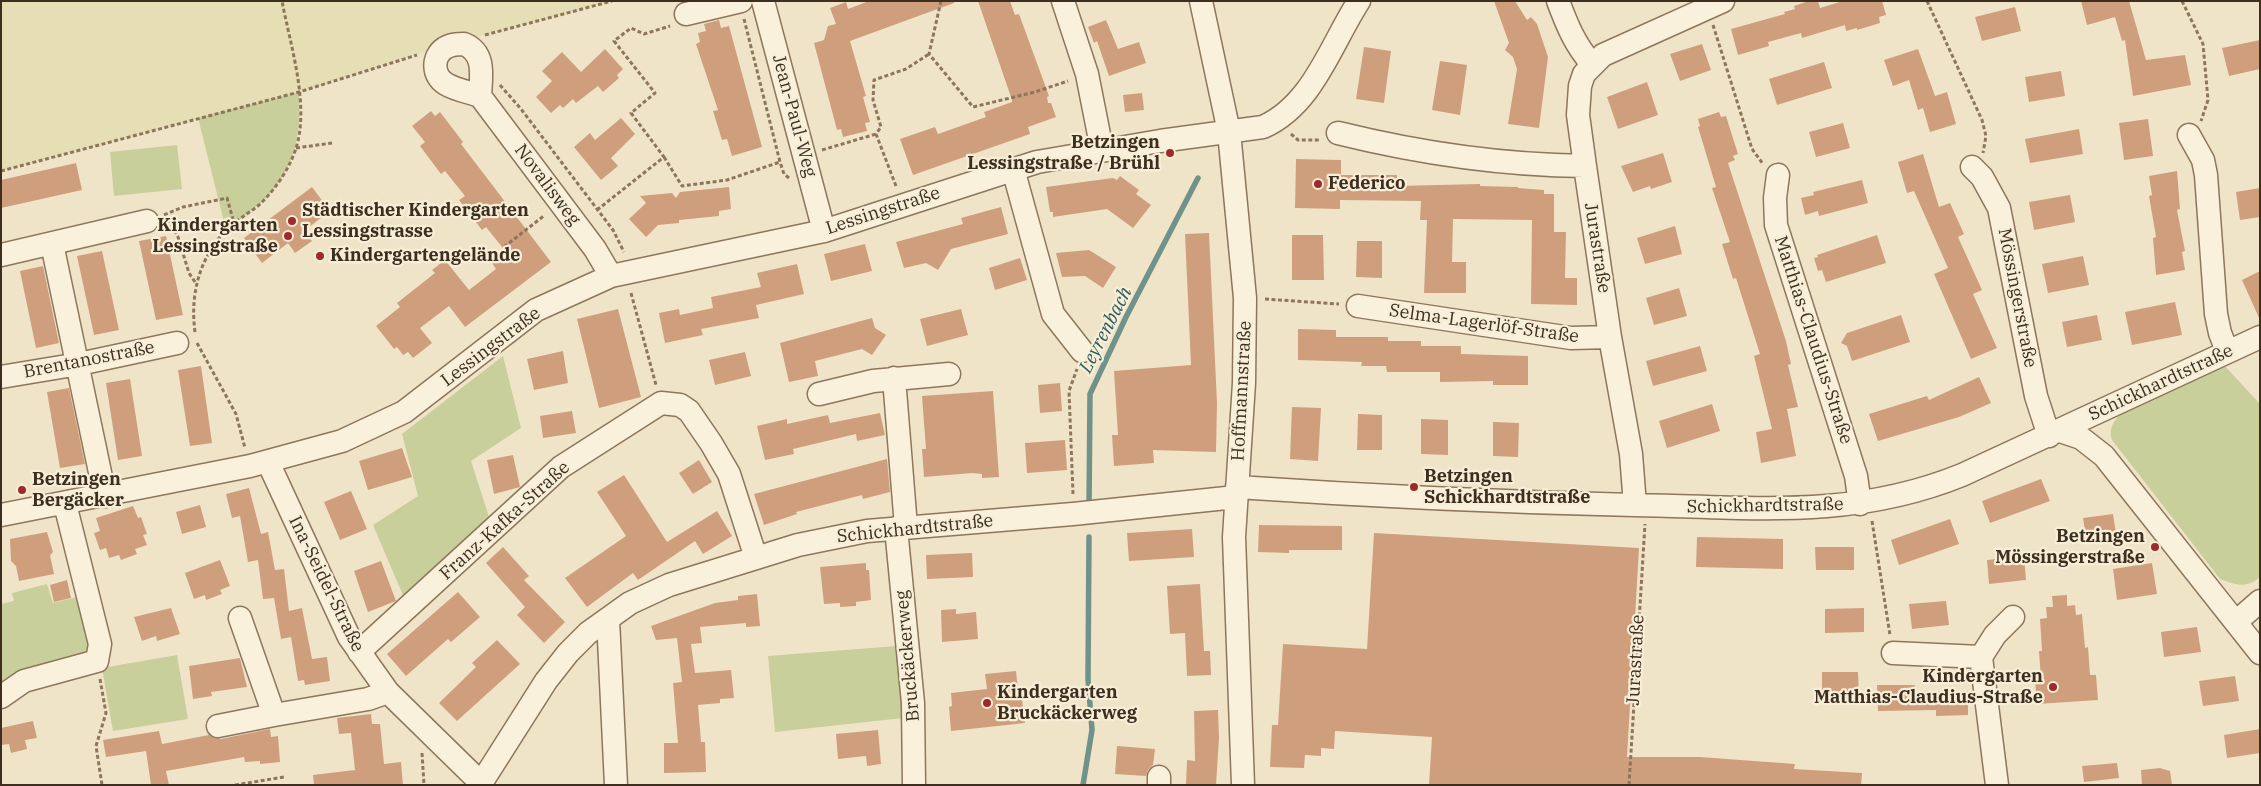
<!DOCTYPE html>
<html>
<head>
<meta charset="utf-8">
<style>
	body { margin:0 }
	#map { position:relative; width:2261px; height:786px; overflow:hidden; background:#f0e4c8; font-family:"IBM Plex Serif",serif }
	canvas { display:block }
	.frame { position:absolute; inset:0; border:2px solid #3d2e20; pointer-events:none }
</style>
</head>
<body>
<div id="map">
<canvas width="2261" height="786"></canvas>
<div class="frame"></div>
</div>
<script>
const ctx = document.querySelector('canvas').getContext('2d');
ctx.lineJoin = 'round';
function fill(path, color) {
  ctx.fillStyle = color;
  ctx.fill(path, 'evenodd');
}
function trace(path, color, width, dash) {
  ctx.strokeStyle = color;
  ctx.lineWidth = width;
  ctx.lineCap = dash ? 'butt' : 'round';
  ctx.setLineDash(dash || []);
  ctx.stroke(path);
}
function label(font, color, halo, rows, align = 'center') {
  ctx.font = font + ' "IBM Plex Serif",serif';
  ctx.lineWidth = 4.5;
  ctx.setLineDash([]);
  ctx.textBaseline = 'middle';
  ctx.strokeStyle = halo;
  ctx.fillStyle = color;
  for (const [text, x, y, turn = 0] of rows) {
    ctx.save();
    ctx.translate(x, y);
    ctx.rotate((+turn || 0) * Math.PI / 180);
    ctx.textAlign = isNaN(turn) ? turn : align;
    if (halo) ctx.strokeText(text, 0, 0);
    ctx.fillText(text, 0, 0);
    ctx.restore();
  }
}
const farmland = new Path2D(`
	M1,1H612L452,44L299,92L1,171Z`);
const green = new Path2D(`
	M299,92C302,136 294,173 260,204C249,213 237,221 226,230L198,118Z
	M177,145L182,189L114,196L110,152Z
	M503,356L521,428L471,461L491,523L405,600L373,525L418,496L402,434Z
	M2224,365L2260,404V577C2246,589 2236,585 2220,579L2112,440C2108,427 2115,420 2123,411Z
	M47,584L53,603L81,596L94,651L1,690V604L14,601L12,593Z
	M896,646L903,718L775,732L768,656Z
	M177,655L188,719L113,731L102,668Z`);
const stream = new Path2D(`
	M1089,508L1090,394L1126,317L1198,178
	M1083,785L1092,730L1088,679L1089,537`);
const building = new Path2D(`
	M869,1H954V3L850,41L866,96L863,97L870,122L865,123L867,131L843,137L841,129L837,130L814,43L824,40L828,26L836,24L830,8L846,2L848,9Z
	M978,1H1010L1015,15L1019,14L1049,96L1047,97L1048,103H1051L1056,117L1028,127L1030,134L913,175L900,139L935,127L938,134L986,117L984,112L1012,102V100Z
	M1494,1H1515L1527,20L1531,17L1537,24L1548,57L1539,128L1508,124L1517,69L1513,57L1505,50L1509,43Z
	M1809,1H1818L1820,8L1843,1H1882L1886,15L1879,17L1880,23L1857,30V28L1846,31L1845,25L1802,38L1801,33L1768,42L1769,46L1738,55L1731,29L1785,14L1784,12L1795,9L1794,6Z
	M2081,1H2129L2146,60L2185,55L2191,85L2133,96L2125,40L2122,41L2115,17L2087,25Z
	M2015,7L2021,31L1982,41L1975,17Z
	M719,20L721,28L729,26L762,147L732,156L727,139L722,140L713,111L718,110L696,44L700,42L698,33L706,31L704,24Z
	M1106,20L1118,49L1139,42L1146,63L1109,76L1097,41L1094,43L1088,27Z
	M2260,40V69L2229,76L2222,48Z
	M1702,44L1711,70L1680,81L1670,54Z
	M1364,47L1391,51L1384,103L1356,99Z
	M605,49L623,69L617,75L619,78L603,92L598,86L576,103L573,99L563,108L560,105L551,113L536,97L552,81L542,71L562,52L581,72Z
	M1918,49L1935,96L1947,92L1956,124L1930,132L1923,108L1918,110L1909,80L1893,86L1884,60Z
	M1440,61L1467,65L1460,115L1432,110Z
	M1824,62L1832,88L1777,105L1769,79Z
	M2061,71L2065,96L2029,102L2025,77Z
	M1647,82L1658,115L1618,129L1607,97Z
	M1142,93L1144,110L1125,112L1123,95Z
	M431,111L435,116L440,112L463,142L461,144L551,262L465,327L449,306L420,328L432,343L413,358L408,352L403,355L397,347L394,349L376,326L400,307L397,303L435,273L432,270L445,260L469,290L496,269L492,263L506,252L486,227L482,230L459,200L465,196L445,171L441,174L420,146L425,142L412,126Z
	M1719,112L1721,117L1726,116L1738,154L1733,156L1735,160L1728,163L1786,341L1791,364L1788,365L1798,407L1787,409L1796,456L1761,463L1756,432L1772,429L1754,356L1760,354L1736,278L1733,279L1722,244L1730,242L1712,188L1716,187L1698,127L1700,126L1698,119Z
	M621,118L635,134L611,158L618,166L601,180L574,147L590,133L595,140Z
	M2148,119L2153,156L2124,160L2119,123Z
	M1843,123L1850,148L1816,157L1809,132Z
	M2079,129L2083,154L2030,163L2025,139Z
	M1663,153L1672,182L1651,189L1650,186L1633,192L1621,166Z
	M1923,154L1939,207L1950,203L1964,234L1958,237L1982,290L1973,294L1997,348L1971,359L1934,274L1948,268L1914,191L1907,193L1898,162Z
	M1296,159L1341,160V175H1397V186L1480,184V186L1518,187V188L1544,190V194H1554V232H1566L1565,278H1577V305L1531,304L1532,220L1453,219L1452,262H1466V293H1424L1427,220H1420L1421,201L1340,200V209L1295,208Z
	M76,163L82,190L1,208V180Z
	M2177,171L2180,209L2177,210L2185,251L2182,252L2185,270L2156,275L2153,238L2156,237L2149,196L2152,195L2149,176Z
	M1120,176L1139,190L1136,194L1151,205L1133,228L1107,209L1053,217V212H1050L1046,187L1113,178L1117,180Z
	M1862,180L1868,203L1819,216L1818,211L1805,215L1801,198L1814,195L1813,192Z
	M312,187L330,211L304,231L312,241L295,253L288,243L262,263L244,238Z
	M729,187L731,209L719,211V216L679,220V223L658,225L646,237L629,219L646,203L640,196L672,193L676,198L680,192Z
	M2260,188V217L2240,220L2236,192Z
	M2070,195L2075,222L2034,230L2029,202Z
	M1001,207L1008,234L951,249L938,270L926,263L904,268L896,242L963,224L961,218Z
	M1675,226L1682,254L1645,264L1637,238Z
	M1209,233L1217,403L1216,452L1153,450L1154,463L1114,466L1112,435H1118L1114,371L1191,365L1185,234Z
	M1292,235H1323L1324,280H1292Z
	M1877,235L1886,263L1826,282L1822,270L1818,271L1814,258L1818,257L1817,255Z
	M166,236L183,315L156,320L139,241Z
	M1357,241H1382V278L1356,277Z
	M865,244L872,271L831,281L824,254Z
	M1089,250L1116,267L1103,288L1085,276L1062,277L1056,253Z
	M102,251L119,330L94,335L77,256Z
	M2083,256L2089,285L2048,293L2042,264Z
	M1020,258L1027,280L995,290L989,268Z
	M797,264L804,294L756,305L759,318L701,329L703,335L665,343L659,313L679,309L680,315L713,308L711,297L761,287L757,273Z
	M43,266L59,343L36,348L20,271Z
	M2260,271V320L2242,280Z
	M1679,288L1687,316L1654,325L1646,298Z
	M2175,302L2182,335L2132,345L2125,312Z
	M618,309L641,397L599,408L577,319Z
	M961,309L968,335L927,346L920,319Z
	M1901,315L1910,342L1852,361L1847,346L1841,343L1847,333Z
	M2097,315L2102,340L2067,347L2062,322Z
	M872,318L875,328L886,335L872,355L862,349L815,361L818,376L789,382L780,343Z
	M1298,329L1336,330V337H1388V341H1421V346H1461V354L1528,356V385H1493V381L1440,382V372H1387L1386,366H1361L1362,362L1298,360Z
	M1700,346L1707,371L1653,386L1646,361Z
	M563,351L568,383L534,390L527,359Z
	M745,352L751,376L715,385L709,360Z
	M201,366L212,443L190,446L178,370Z
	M1979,377L1991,403L1959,417L1878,441L1869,414L1927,396L1929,400Z
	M130,379L142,456L118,460L106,383Z
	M1060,383L1062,411L1040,413L1038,385Z
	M69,388L85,464L60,468L47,392Z
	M993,391L999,477L982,478V474L972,473L924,477L922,449H926L922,396Z
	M1712,404L1720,431L1667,448L1659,421Z
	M1292,407L1321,408L1318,461L1290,459Z
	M572,411L576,433L543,438L540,416Z
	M880,413L885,435L857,441L856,434L793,449L794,454L765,460L757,426L787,419V424L828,415L830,423Z
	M1358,414L1382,415V450H1357Z
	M1421,419L1448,420V455L1421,454Z
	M1493,422L1519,423L1518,457L1493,456Z
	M1065,440L1067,470L1027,473L1025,443Z
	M402,448L412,477L368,490L359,461Z
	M513,455L520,487L494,494L487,460Z
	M887,459L890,492L863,499L862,495L796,512L797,514L764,525L754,494Z
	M699,460L712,482L693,494L679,473Z
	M624,475L667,542L717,511L732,536L703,554L695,541L638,580L633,573L587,607L565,578L626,536L597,492Z
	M2041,479L2050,501L1990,523L1982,501Z
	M249,488L261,534L268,532L275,570L284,569L289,611L302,608L312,659L327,657L330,681L305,685L304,680L298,681L291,637L281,639L274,598L263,599L258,560L248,562L240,516L232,518L226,494Z
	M351,491L367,529L340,540L324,502Z
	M200,505L206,527L182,534L176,512Z
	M133,506L138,518L141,517L147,534L143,535L147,545L135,549L137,554L121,560L119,555L109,558L106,548L100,550L94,533L100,531L96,518Z
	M2113,514L2116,533L2086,537L2083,518Z
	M1950,519L1959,544L1899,565L1891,540Z
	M1259,525L1342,526V550H1289V553L1258,552Z
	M1192,529L1194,557L1129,561L1127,533Z
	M47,532L53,552L50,555L54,574L19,581L16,566L11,561L10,539Z
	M1374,533L1639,548L1627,757H1700L1795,764L1794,769L1862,773L1861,785H1429L1432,737L1335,731L1334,749L1321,748V756L1305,755L1304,768L1270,767L1272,725H1278L1283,644L1367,649Z
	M1697,537L1783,539V569L1696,567Z
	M503,547L529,576L524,580L565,622L544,643L517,615L525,607L486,563Z
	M1815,547H1854V570H1816Z
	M972,553L973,577L927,579L926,555Z
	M2024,556L2026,580L1989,584L1987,560Z
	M220,560L230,586L220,590L222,594L206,600L205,595L194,599L185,573Z
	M381,561L396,601L368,612L354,571Z
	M866,563V570H869L871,600L856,602V606L840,607V603L824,604L820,567Z
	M2152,563L2157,594L2117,600L2113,569Z
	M67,580L71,598L54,602L50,585Z
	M1200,584L1204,651H1210L1211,675L1187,676L1185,633L1170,634L1167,586Z
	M458,592L480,617L451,642L448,639L406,676L387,654Z
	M757,594L760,626L746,627V623L700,627L702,643L691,644L695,673L731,670L734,698L720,699V703L698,705L701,742H705L706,772L664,773V743H678L673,683L682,682L677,638L656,640L651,626L715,603L738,600V596Z
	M2067,595V606L2075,605L2076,615L2082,614L2085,648L2088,647L2090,675H2096L2098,700L2037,704L2035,680L2041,679L2039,651H2042L2040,619L2047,618L2046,607H2053L2052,596Z
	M1946,601L1949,625L1912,629L1909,604Z
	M171,608L180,634L157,641L156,636L142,641L134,617Z
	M1864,608V632L1825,633V609Z
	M956,609V614L976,612L978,639L942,642L941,610Z
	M2197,627L2201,652L2164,657L2161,632Z
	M497,640L520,664L457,721L439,703L476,667L472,663Z
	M240,658L247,687L211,692L212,696L193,699L189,666Z
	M1016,671L1019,699H1022L1025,723L951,731L949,707L952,706L951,693L987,689L985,674Z
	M1822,672H1858L1859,698H1822Z
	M2235,676L2239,701L2203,706L2199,681Z
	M1877,685H1915V692L1968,691V715L1936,716V710L1878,711Z
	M1218,710L1219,738L1216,785H1186L1187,760L1195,761L1194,711Z
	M371,714L372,724H380L384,764L401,762L403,785H314L313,775L355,770L351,733L339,734L337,718Z
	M33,721L37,738L25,740L27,749L11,753L9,744L1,745V728Z
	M270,729L271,737L278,736L280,762L260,764V761L245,762L244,757L166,771L169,785H151L146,751L106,757L103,740L159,731L162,744L209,735L221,739Z
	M2260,729V753L2227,758L2224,735Z
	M878,730L881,764L867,766L866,756L838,759L836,734Z
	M1117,746L1155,749L1153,765L1148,770L1146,776L1115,774Z
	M2117,763L2119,778L2084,782L2082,766Z
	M2160,768L2170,771L2172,785H2142L2141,770Z`);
const path = new Path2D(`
	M941,1L929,54L973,107L1035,92L1068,81
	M1927,1L1982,120L1986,136L1983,153
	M2182,1L2203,44L2208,100L2201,121
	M744,19L780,162L784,174L789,178
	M1713,25L1752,149L1763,164
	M485,35L612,1
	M500,85L521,109L613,230L624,252
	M1291,134L1298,140H1321
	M296,148L332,143
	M822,150L876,134
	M664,157L682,186L727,180L780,162
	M1,171L299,92L417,55
	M896,186L876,134L881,127L873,100L874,80L906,69L929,54
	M597,210L664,157L631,113L655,93L614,41L631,28L644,34L670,26
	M164,215L183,207L227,198L234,223
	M168,219L178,237L189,273L195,282
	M504,247L545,215
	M631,293L656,385
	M1265,299L1339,304
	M195,332C190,294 199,259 226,230C236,220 248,214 259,205C275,190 290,168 296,148C310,105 290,44 282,1
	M197,343L236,414L245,448
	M1073,494L1069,391L1077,369
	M1872,521L1890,635
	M100,679L106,713L96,746L102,785
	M422,753L424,785
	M235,785L284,777
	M1629,785L1645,524`);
const minor = new Path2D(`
	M763,1L824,231
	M1063,1L1087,74L1102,150
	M1201,1L1229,132L1245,298L1244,383L1234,537L1243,785
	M1558,1C1567,25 1575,45 1592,64
	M686,14L741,1
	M464,44C486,53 481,76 480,96C469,92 456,90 446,84C432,76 432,56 445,48C451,44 458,44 464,44Z
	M480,96L595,249L611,276
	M1338,133C1419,153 1501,165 1585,166
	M2189,135L2203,160L2206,175L2216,314L2220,333L2227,351
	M1972,167L1982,177L1999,208L2036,396L2049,436
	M1013,169L1053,314L1082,351
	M1778,175L1775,198L1776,225L1856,476L1860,504
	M52,244L105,496
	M1,255L147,221
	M1358,306L1571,338L1610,337
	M1,377L79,364L177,343
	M894,378L906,527
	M819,394L873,381L949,374
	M2060,431L2081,438L2104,456L2260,653
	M268,462L349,637L388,692L481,783
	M1237,487C1369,496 1501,502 1634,505C1750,507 1851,520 1962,475L2260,337
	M1635,505L1631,454L1610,337L1585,166L1578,115L1580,86L1584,74L1603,55L1723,1
	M1,515L250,466L342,441L404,412L536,310L611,276L824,231L1037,162L1160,141L1263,127C1313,105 1331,44 1359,1
	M896,528L913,703L914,785
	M608,619L616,785
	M2236,622L2260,601
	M359,652L561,467L661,403L680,405L689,411L711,443L729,474L756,558
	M1893,653L1981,657
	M1,697L24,681L97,661L100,644L65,504
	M274,715L368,699L388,692
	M218,726L274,715L240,618
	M480,785L546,681L568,653L588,633L630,603L669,585L798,545L867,531L1073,514L1236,497
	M1159,785V777
	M1997,785L1981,657L1995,635L2013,617`);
const markers = [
	[1170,153,5,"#9e2a2b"],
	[1318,184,5,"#9e2a2b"],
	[292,221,5,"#9e2a2b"],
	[288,236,5,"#9e2a2b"],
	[320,256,5,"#9e2a2b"],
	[1414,487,5,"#9e2a2b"],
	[22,490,5,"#9e2a2b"],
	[2155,547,5,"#9e2a2b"],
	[2053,687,5,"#9e2a2b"],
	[987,703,5,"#9e2a2b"]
];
const streetNames = [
	["Jean-Paul-Weg",794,116,75],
	["Novalisweg",547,185,53],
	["Lessingstraße",883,211,-18],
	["Jurastraße",1597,248,81],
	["Mössingerstraße",2017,298,79],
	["Selma-Lagerlöf-Straße",1484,324,8],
	["Matthias-Claudius-Straße",1813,340,72],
	["Lessingstraße",491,347,-37],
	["Brentanostraße",89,360,-11],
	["Schickhardtstraße",2161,383,-25],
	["Hoffmannstraße",1242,391,-87],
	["Schickhardtstraße",1765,506,-1],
	["Franz-Kafka-Straße",505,521,-42],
	["Schickhardtstraße",915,529,-6],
	["Ina-Seidel-Straße",326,584,64],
	["Bruckäckerweg",908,656,-95],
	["Jurastraße",1636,660,-87]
];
const poiNames = [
	["Betzingen",1160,143,"right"],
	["Lessingstraße / Brühl",1160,164,"right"],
	["Federico",1328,184],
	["Städtischer Kindergarten",302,211],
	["Lessingstrasse",302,232],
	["Kindergarten",278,226,"right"],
	["Lessingstraße",278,247,"right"],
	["Kindergartengelände",330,256],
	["Betzingen",1424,477],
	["Schickhardtstraße",1424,498],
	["Betzingen",32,480],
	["Bergäcker",32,501],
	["Betzingen",2145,537,"right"],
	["Mössingerstraße",2145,558,"right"],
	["Kindergarten",2043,677,"right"],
	["Matthias-Claudius-Straße",2043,698,"right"],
	["Kindergarten",997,693],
	["Bruckäckerweg",997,714]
];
const waterNames = [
	["Leyrenbach",1106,330,-63]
];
fill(farmland, '#e6deb5');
fill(green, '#c9cf9b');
trace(stream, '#6f938a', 5.5);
fill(building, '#cf9f7d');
trace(minor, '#8d765c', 25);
trace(path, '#8d765c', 3, [4, 2.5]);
trace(minor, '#faf1dc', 22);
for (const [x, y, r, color] of markers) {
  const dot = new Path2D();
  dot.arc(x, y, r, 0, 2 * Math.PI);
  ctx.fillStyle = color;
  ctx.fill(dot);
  trace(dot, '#f7eed8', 2);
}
label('18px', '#3d2e20', '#f7eed8', streetNames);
label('bold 18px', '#3d2e20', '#f7eed8', poiNames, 'left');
label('italic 19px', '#2f5d5a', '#f7eed8', waterNames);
</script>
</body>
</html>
